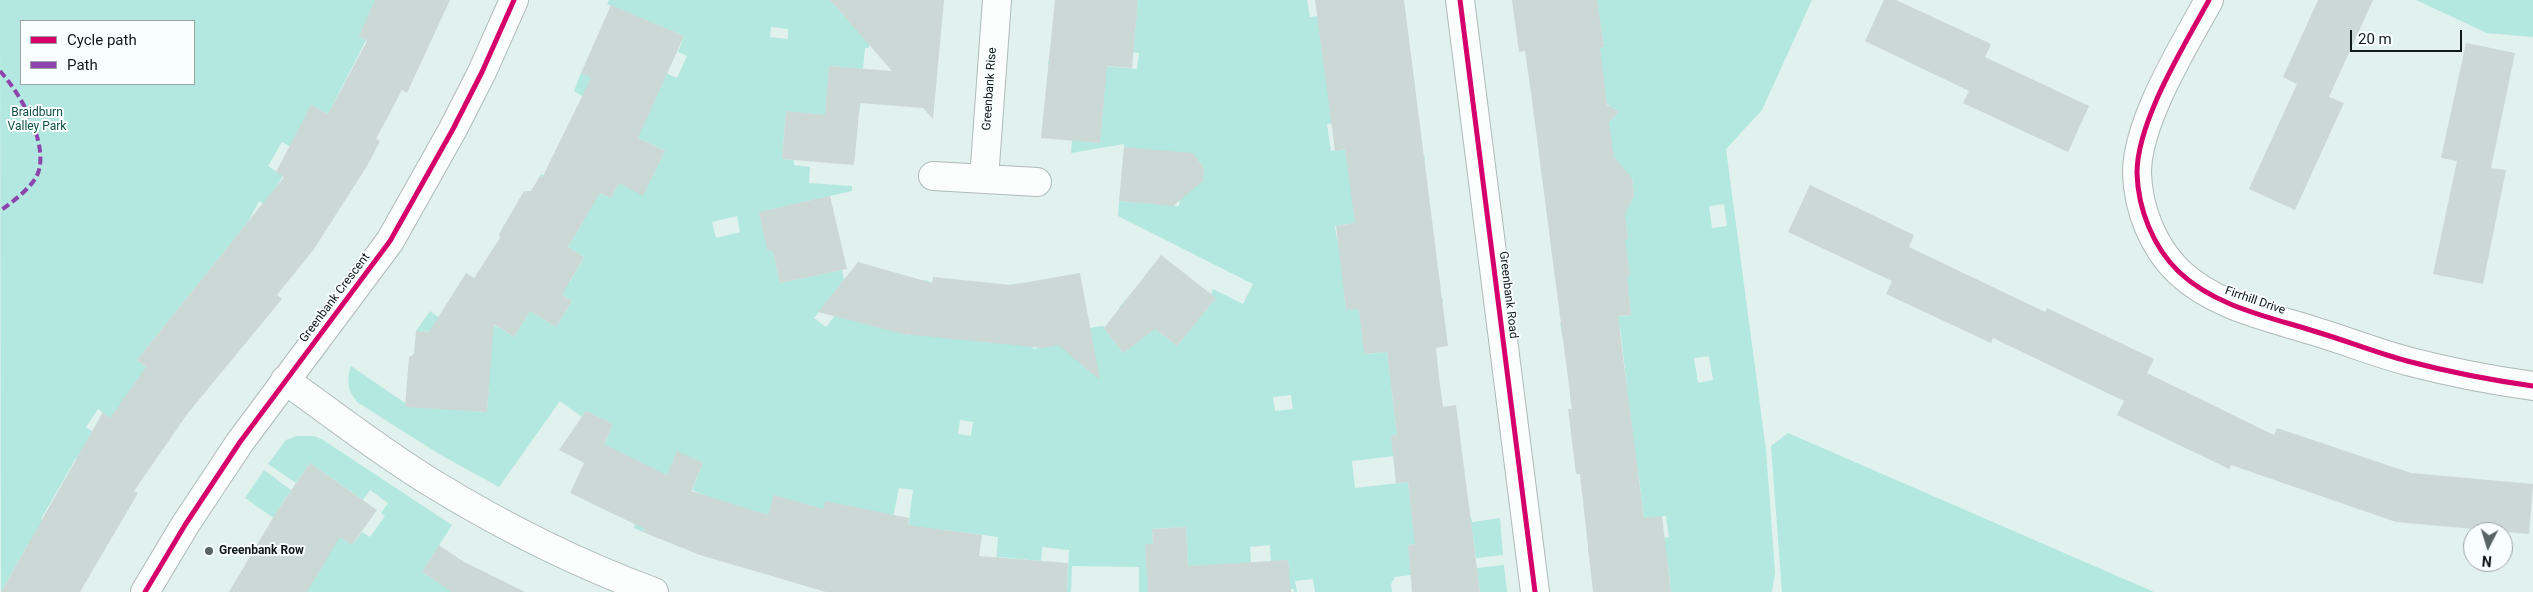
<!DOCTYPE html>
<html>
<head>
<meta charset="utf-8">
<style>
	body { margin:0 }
	#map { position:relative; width:2533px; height:592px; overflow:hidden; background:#e1f1ee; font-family:Roboto,sans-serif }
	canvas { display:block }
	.legend { position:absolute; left:20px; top:20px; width:175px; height:65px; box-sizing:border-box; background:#f9fffe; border:1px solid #9ba3a2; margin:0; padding:6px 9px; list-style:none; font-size:15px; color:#0f1917 }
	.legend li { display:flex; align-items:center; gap:10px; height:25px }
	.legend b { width:25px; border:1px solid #9ba3a2 }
	.north { position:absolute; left:2463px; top:522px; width:50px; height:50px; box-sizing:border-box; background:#f9fffe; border:1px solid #9ba3a2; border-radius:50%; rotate:185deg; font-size:14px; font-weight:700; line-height:20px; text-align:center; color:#0f1917 }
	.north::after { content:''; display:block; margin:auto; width:18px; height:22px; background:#586562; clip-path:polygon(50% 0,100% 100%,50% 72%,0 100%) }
	.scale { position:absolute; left:2350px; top:30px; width:112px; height:22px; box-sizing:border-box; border:2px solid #0f1917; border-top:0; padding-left:6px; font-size:15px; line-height:18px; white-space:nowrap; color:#0f1917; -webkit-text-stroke:4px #f9fffe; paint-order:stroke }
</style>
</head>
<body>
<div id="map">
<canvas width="2533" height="592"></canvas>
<ul class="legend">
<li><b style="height:6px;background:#d6006c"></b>Cycle path</li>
<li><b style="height:6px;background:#8e44ad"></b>Path</li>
</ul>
<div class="north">N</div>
<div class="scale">20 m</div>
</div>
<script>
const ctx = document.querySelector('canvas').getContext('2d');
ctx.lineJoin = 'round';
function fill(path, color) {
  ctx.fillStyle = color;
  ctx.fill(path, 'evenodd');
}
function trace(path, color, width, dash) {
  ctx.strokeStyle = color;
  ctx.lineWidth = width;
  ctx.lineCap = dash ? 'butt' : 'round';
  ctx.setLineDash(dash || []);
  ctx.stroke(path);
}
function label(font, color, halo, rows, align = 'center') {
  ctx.font = font + ' Roboto,sans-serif';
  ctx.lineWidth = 4;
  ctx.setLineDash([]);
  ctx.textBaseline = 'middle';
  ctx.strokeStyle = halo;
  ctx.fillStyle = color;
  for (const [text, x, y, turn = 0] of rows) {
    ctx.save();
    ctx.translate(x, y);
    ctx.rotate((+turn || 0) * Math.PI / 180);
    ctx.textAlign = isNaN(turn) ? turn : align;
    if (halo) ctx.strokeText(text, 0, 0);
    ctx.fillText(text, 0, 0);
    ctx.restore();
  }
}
const green = new Path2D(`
	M0,0H384L370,13L359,36L366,40L328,114L311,105L306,156L282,142L268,166L283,176L265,205L259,201L248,222L137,360L194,406L188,413L151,387L110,418L98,409L86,427L121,451L105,474L76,458L41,519L69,534L28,544L1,592ZM21,21H194V84H21Z
	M609,0H844L837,8L855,28L941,36L870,35L869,48H865L863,69L829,66L827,97L861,100L858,118L786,112L782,159L794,160V165L810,167L809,183L852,186V191L773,209L776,224L767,249L773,252L780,283L842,270L844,280L814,318L826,327L873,267L858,322L909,335L924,280L929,281L922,306L1004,344L1010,285L1020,283L1033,349L1067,343L1090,328L1103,326L1123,353L1142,338L1119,308L1126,299L1128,308L1177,346L1215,299L1211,294L1213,289L1243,304L1253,284L1118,216L1119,201L1179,206L1181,185L1196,186L1203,181L1204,168L1199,161L1124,147V144L1071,153L1072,140L1100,143L1106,70L1048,65V61L1137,69L1139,53L1133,52L1138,0H1307L1310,17L1404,4L1386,83L1414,79L1415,86L1358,93L1361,120L1327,124L1331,151L1365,147L1396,158L1424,155L1425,161L1368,169L1355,223L1335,226L1337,240L1408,232L1344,291L1346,310L1443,299V302L1419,306L1364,354L1387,352L1397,435L1391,436L1392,442L1459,434L1421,453L1352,461L1355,488L1408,482L1413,524L1471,517L1472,522L1500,518L1503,555L1476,558L1473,537L1408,545L1409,552L1419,574L1395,577L1391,584L1392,592H1315L1313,579L1295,581L1297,592H1294V589H1290L1288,560L1271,562L1270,545L1250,547L1251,564L1188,566L1186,527L1152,529L1153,544H1146L1148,592H1139V567L1072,566L1071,592H1067L1069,550L1042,547L1041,561L999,557L994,592L998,537L945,530L906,544L913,490L899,488L891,528L810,578L768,515L717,501L692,490L703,463L677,452L643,532L634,528L635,524L624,519L604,444L613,424L586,411L582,417L560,401L499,487L439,454L357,402C348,391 346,380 351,366L411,407L487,412L489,384L450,333L416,331L430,311L445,322L485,319L514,337L530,311L556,327L572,301L491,252L494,247L570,282L584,257L568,247L583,222L561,208L569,194L540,176L541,174L582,197L593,190L611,198L619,183L643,195L665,151L638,138L640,132L574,91L581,73L645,100L666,73L677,78L687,56L678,52L684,36L607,4ZM771,27L788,29V39L770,37ZM737,216L740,232L716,238L712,222ZM1291,395L1293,409L1275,411L1273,397ZM960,420L973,422L971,436L958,434Z
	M1591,0H1812L1762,110L1726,149L1766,450L1775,572L1772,592H1671L1668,564L1649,566L1646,545L1588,552V547L1669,537L1666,516L1644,518L1638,470L1580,477V474L1603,456L1635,452L1628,397L1571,404L1570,395L1627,387L1620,327L1611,334L1563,339L1560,323L1631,315L1628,286L1613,278L1630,275L1626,247L1608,246L1551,252V249L1628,239L1624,207L1629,206L1634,196L1632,178L1599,173L1542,179L1540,160L1605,127L1612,119L1610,106L1601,101L1600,48L1604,47L1600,21ZM1724,204L1727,226L1712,228L1709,206ZM1709,356L1713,380L1698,383L1694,358Z
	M2416,0H2533V37L2487,33Z
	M1788,433L2154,592H1782L1771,446Z
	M297,436H314L323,440L452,525L422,572L449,589L466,563L488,574L479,592H307L278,521L245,498L264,470L291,490L277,511L329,548L338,535L352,545L362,532L370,537L385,516L381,513L388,503L370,490L363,500L310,463L296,483L268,464L286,440Z
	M1504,565L1507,592H1480L1477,568Z`);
const building = new Path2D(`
	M375,0H450L407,93L402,90L376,139L380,141L367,166L314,249L277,295L282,299L188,413L134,491L138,493L80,592H1L103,412L110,418L146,367L137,360L284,177L276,172L311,105L328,114L367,41L359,36Z
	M830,0H944L933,119L923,108L860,103L854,165L782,159L786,111L825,115L829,66L892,71Z
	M1055,0H1138L1132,68L1107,66L1100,143L1041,138Z
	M1315,0H1404L1448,346L1436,348L1439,378L1443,407L1456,405L1480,592H1412L1408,545L1415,544L1408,482L1396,483L1391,436L1397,435L1387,352L1364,354L1359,309L1346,310L1336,226L1355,223L1345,149L1335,151Z
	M1512,0H1597L1604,47L1600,48L1607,105L1619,112L1609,122L1614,157L1632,178L1634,196L1625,214L1628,239H1625L1630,276H1627L1631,315L1618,316L1626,380L1644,518L1662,516L1671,592H1593L1580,474H1576L1568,409H1572L1532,100L1525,51L1519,52Z
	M1884,0H1896L1991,44L1985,57L2089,106L2068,152L1963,103L1969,91L1865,41Z
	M2318,0H2373L2329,97L2344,103L2295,210L2249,189L2297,84L2283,77Z
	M611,5L684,36L638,138L665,151L643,196L619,183L611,198L600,193L568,247L584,257L562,295L572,301L556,327L530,311L514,337L494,324L487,412L405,407L409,357L414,354L416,331L429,332L466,273L474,278L500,238L499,234L524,191H531L540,176L542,178L591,78L581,73Z
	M2466,43L2515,53L2491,168L2506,170L2483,284L2433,274L2457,161L2441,158Z
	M1124,147L1193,153L1204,168L1203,181L1173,206L1119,201Z
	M1810,185L1914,235L1909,247L2045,312L2047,308L2154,359L2147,373L2274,435L2277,428L2411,473L2533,484L2529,534L2396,522L2231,465L2229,469L2117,415L2124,401L1993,338L1991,343L1886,294L1892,281L1788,232Z
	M830,196L847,269L780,283L773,252L767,249L759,212Z
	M1161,255L1216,298L1177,346L1155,329L1123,353L1104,328Z
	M858,262L932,283L933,277L1011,285L1080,273L1100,380L1058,345L1043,348L903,334L818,312Z
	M586,411L613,424L604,444L667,475L677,451L703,463L691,491L768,515L774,495L823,509L825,501L909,518L908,525L982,535L979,556L1068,563L1067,592H826L700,555L643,532L645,529L570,493L584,463L559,450Z
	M310,463L377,510L352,545L340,537L307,592H229L277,511Z
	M1186,527L1188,566L1288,560L1291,592H1148L1145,544H1153L1152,529Z
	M439,545L464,562L525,592H452L422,572Z`);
const street = new Path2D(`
	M1460,0L1535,592
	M2209,0C2184,46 2137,121 2137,173C2138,209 2153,247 2179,272C2216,307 2270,317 2317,332C2347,341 2377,353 2407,361C2449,372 2490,380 2533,386
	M933,176L1037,182
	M984,179L997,0
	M285,380C334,415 381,452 432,483C502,526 578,564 654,592`);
const secondary = new Path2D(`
	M145,592L185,525L240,442L390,241L453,129L482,72L514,0`);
const quiet = new Path2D(`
	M0,71C20,93 49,143 38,173C33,187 11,203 0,211`);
const cycleway = new Path2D(`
	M1460,0L1535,592
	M2209,0C2184,46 2137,121 2137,173C2138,209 2153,247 2179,272C2216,307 2270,317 2317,332C2347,341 2377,353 2407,361C2449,372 2490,380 2533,386
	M145,592L185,525L240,442L390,241L453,129L482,72L514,0`);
const markers = [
	[209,551,5,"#586562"]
];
const streetNames = [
	["Greenbank Rise",990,89,-86],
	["Greenbank Road",1508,295,83],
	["Greenbank Crescent",335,298,-53],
	["Firrhill Drive",2255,301,19]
];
const parkNames = [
	["Braidburn",37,113],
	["Valley Park",37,127]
];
const poiNames = [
	["Greenbank Row",219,551]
];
fill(green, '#b2e8df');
fill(building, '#ccd8d6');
trace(street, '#aebbb8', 30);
trace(secondary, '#aebbb8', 30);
trace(street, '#fafdfc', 28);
trace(secondary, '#fafdfc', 28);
trace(quiet, '#8e44ad', 4, [8, 4]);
trace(cycleway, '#d6006c', 5);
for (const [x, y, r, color] of markers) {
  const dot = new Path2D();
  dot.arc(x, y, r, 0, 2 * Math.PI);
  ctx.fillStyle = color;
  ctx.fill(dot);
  trace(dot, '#f9fffe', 2);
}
label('12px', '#0f1917', '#f9fffe', streetNames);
label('12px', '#124f47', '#f9fffe', parkNames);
label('bold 12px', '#0f1917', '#f9fffe', poiNames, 'left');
</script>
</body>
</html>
